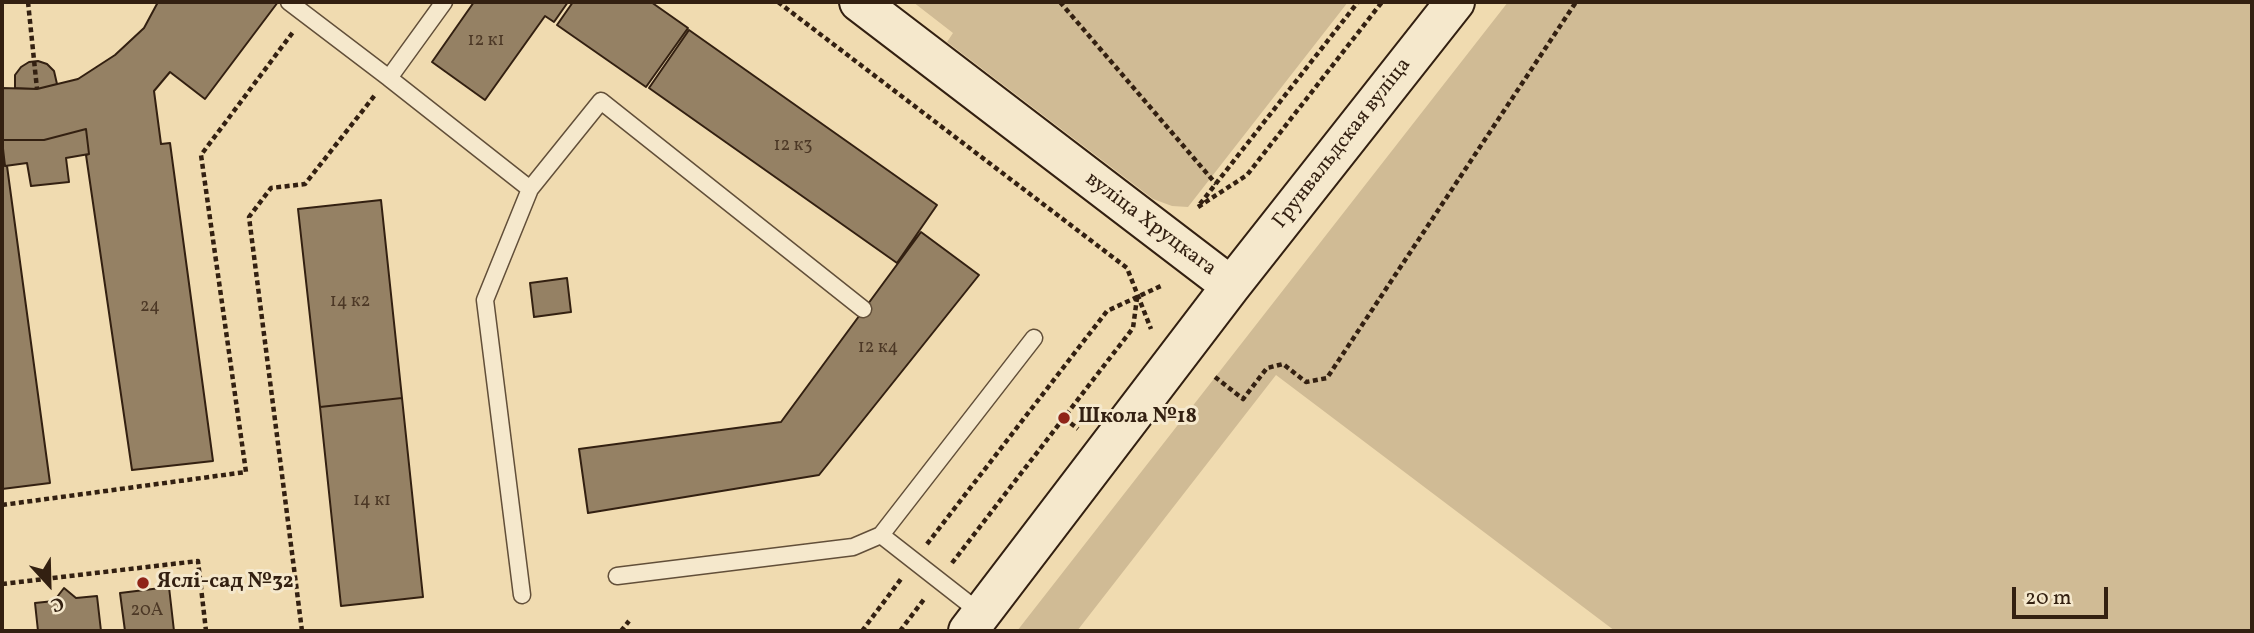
<!DOCTYPE html>
<html>
<head>
<meta charset="utf-8">
<style>
	body { margin:0 }
	#map { position:relative; width:2254px; height:633px; overflow:hidden; background:#f0dbb0; font-family:Vollkorn,serif }
	canvas { display:block }
	.frame { position:absolute; inset:0; border:4px solid #332011; pointer-events:none }
	.north { position:absolute; left:14px; top:549px; width:70px; height:70px; -webkit-text-stroke:5px #f5e8cc; paint-order:stroke; rotate:158deg; font-size:19px; font-weight:700; line-height:28px; text-align:center; color:#332011 }
	.north::after { content:''; display:block; margin:auto; width:24px; height:32px; background:#332011; clip-path:polygon(50% 0,100% 100%,50% 72%,0 100%) }
	.scale { position:absolute; left:2012px; top:587px; width:96px; height:32px; box-sizing:border-box; border:4px solid #332011; border-top:0; padding-left:9px; font-size:21px; line-height:24px; white-space:nowrap; color:#332011; -webkit-text-stroke:5px #f5e8cc; paint-order:stroke }
</style>
</head>
<body>
<div id="map">
<canvas width="2254" height="633"></canvas>
<div class="frame"></div>
<div class="north">С</div>
<div class="scale">20 m</div>
</div>
<script>
const ctx = document.querySelector('canvas').getContext('2d');
ctx.lineJoin = 'round';
function fill(path, color) {
  ctx.fillStyle = color;
  ctx.fill(path, 'evenodd');
}
function trace(path, color, width, dash) {
  ctx.strokeStyle = color;
  ctx.lineWidth = width;
  ctx.lineCap = dash ? 'butt' : 'round';
  ctx.setLineDash(dash || []);
  ctx.stroke(path);
}
function label(font, color, halo, rows, align = 'center') {
  ctx.font = font + ' Vollkorn,serif';
  ctx.lineWidth = 6;
  ctx.setLineDash([]);
  ctx.textBaseline = 'middle';
  ctx.strokeStyle = halo;
  ctx.fillStyle = color;
  for (const [text, x, y, turn = 0] of rows) {
    ctx.save();
    ctx.translate(x, y);
    ctx.rotate((+turn || 0) * Math.PI / 180);
    ctx.textAlign = isNaN(turn) ? turn : align;
    if (halo) ctx.strokeText(text, 0, 0);
    ctx.fillText(text, 0, 0);
    ctx.restore();
  }
}
const green = new Path2D(`
	M913,2H1052L1055,3L1056,2H1348L1188,207L1172,206L1153,199L947,42L953,33Z
	M1508,2H2252V631H1615L1276,375L1077,631H1017Z`);
const building = new Path2D(`
	M158,2H278L205,99L170,72L154,91L161,144L170,143L213,461L132,470L86,155L89,154L86,129L44,140H2V88L37,89L78,79L115,55L144,28Z
	M474,2H568L554,22L545,16L485,100L432,62Z
	M573,2H651L688,28L646,87L557,25Z
	M689,30L937,205L897,263L649,88Z
	M38,61L47,64L54,71L57,84L37,89L15,88V75L21,67L29,62Z
	M86,129L89,154L66,158L69,182L31,186L27,163L5,166L2,140H44Z
	M2,146L5,166H7L50,483L2,489Z
	M381,200L402,398L320,407L298,209Z
	M921,232L979,275L819,475L588,513L579,449L781,422Z
	M567,278L571,312L534,317L530,283Z
	M402,398L423,597L341,606L320,407Z
	M169,587L174,631H125L120,593Z
	M64,588L76,598L97,596L101,631H38L35,603L54,601Z`);
const path = new Path2D(`
	M28,2L37,89
	M778,2L1127,268L1151,329
	M1060,2L1216,184
	M1200,204L1358,2
	M1198,207L1247,175L1382,2
	M1215,377L1243,399L1267,368L1283,364L1306,382L1327,378L1576,2
	M1064,418L1078,429
	M2,505L246,472L201,155L293,32
	M927,544L1107,311L1163,285
	M952,563L1133,328L1137,298
	M2,584L198,561L206,631
	M302,631L249,217L271,188L305,184L375,95
	M621,631L629,621
	M862,631L901,579
	M900,631L925,598`);
const lane = new Path2D(`
	M289,2L389,78
	M444,2L389,78L530,189L485,300L522,595
	M530,189L601,101L863,309
	M881,535L982,614
	M617,576L853,547L881,535L1034,338`);
const secondary = new Path2D(`
	M859,2L1231,286
	M968,631L1231,286L1455,2`);
const markers = [
	[1064,418,7,"#8f2418"],
	[143,583,7,"#8f2418"]
];
const numberNames = [
	["12 к1",486,42],
	["12 к3",793,147],
	["14 к2",350,303],
	["24",150,308],
	["12 к4",878,349],
	["14 к1",372,502],
	["20А",147,612]
];
const streetNames = [
	["Грунвальдская вуліца",1343,144,-52],
	["вуліца Хруцкага",1150,225,37]
];
const poiNames = [
	["Школа №18",1078,418],
	["Яслі-сад №32",157,583]
];
fill(green, '#d0bb95');
fill(building, '#958164');
trace(building, '#332011', 2);
trace(lane, '#624f39', 19);
trace(secondary, '#332011', 42);
trace(path, '#332011', 4.5, [5, 3.5]);
trace(lane, '#f5e8cc', 16);
trace(secondary, '#f5e8cc', 38);
for (const [x, y, r, color] of markers) {
  const dot = new Path2D();
  dot.arc(x, y, r, 0, 2 * Math.PI);
  ctx.fillStyle = color;
  ctx.fill(dot);
  trace(dot, '#f5e8cc', 2.5);
}
label('18px', '#4c3826', null, numberNames);
label('21px', '#332011', '#f5e8cc', streetNames);
label('bold 21px', '#332011', '#f5e8cc', poiNames, 'left');
</script>
</body>
</html>
